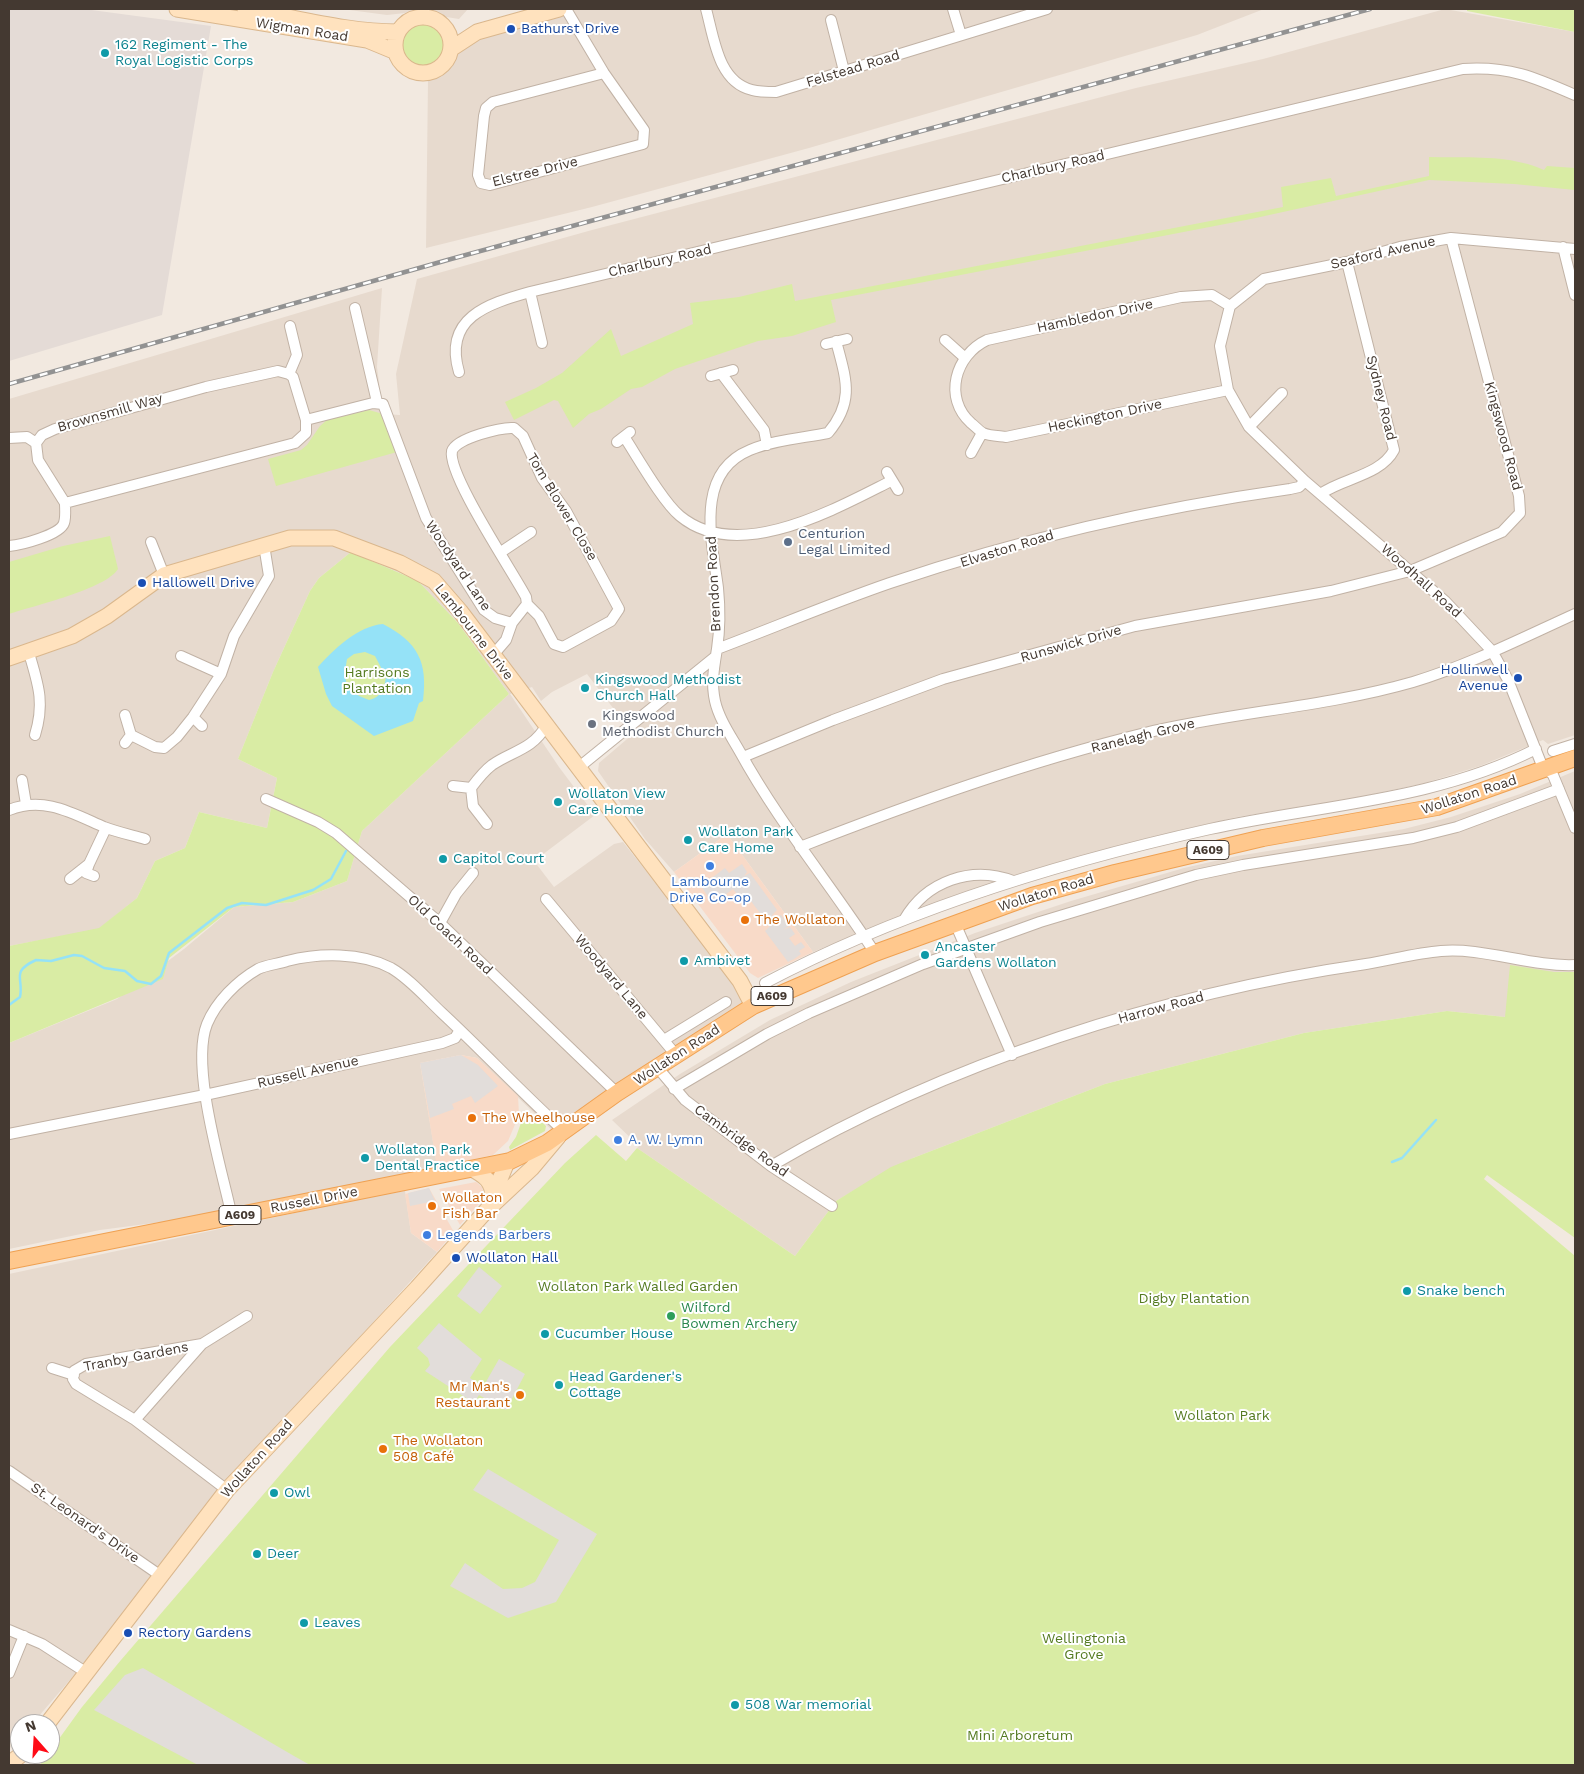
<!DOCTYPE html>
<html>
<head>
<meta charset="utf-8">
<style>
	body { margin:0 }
	#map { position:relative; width:1584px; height:1774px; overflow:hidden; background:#f2e9e0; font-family:"Work Sans",sans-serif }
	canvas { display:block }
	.frame { position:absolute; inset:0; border:10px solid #443931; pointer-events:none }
	.north { position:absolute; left:10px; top:1714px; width:50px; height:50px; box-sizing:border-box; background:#fff; border:1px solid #b4b0ad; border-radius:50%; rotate:341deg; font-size:14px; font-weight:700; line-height:20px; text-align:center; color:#443931 }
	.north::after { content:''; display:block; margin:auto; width:18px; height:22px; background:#ff0b16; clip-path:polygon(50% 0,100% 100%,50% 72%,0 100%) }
</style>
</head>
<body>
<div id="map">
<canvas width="1584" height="1774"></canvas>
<div class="frame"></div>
<div class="north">N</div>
</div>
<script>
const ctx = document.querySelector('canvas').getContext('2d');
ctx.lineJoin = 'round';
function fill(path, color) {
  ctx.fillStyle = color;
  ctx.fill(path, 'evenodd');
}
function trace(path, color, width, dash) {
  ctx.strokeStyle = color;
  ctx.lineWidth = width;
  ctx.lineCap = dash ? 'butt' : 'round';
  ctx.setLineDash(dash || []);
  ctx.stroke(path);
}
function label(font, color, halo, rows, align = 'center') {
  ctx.font = font + ' "Work Sans",sans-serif';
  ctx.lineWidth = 4;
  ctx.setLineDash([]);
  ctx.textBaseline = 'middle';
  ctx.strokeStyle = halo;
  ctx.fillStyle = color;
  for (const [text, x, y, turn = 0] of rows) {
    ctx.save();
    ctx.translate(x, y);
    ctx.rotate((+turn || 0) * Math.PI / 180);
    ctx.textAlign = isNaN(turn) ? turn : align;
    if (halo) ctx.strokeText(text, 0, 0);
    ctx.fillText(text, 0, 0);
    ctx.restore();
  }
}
const residential = new Path2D(`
	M342,9H468L459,19L414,12L387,15Z
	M566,9H1264L1197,35L809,148L592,207L426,248L428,80L462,40Z
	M1445,9L1575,32V735L1548,744L1543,740L1480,766L1425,783L1356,798L1237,817L1148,838L1028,871L945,899L813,952L727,834L674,872L645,839L598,771L599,763L633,734L587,674L552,692L541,701L532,687L510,694L559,767L595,815L534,861L554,887L614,844L623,842L752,1004L557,1135L477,1058L461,1055L420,1063L438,1171L231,1213L100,1230L9,1249V1043L117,999L184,949L234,907L293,902L347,881L362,831L509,694L458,623L418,581L351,552L319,578L310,591L273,672L238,759L277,778L267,828L199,812L185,848L155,861L137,898L99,929L9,946V399L382,288L377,367L383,414L400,415L396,374L417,279L592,230L1136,88L1263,59Z
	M1575,771V972L1565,973L1505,1017L1447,1011L1304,1033L1105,1084L913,1158L891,1169L836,1201L795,1256L637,1148L639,1146L612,1120L680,1074L770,1020L851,982L975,933L1071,901L1184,868L1237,856L1404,829L1451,817L1520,794Z
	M405,1191L411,1233L437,1252L229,1481L88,1659L32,1724H20V1737L9,1749V1274L374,1196Z`);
const commercial = new Path2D(`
	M727,834L813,952L758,978L750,973L674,872Z
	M461,1055L477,1058L518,1096L519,1115L508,1141L493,1155L437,1167L420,1063Z
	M476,1182L482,1187L485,1197L460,1225L439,1189Z
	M429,1188L454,1232L437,1252L411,1233L405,1194Z`);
const industrial = new Path2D(`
	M9,9H84L211,26L162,315L9,361Z`);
const green = new Path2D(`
	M1467,9H1575V32L1467,11Z
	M401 44a23 23 0 1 1 46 0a23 23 0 1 1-46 0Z
	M1429,157C1467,158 1509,154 1544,170L1547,166L1575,168V190L1514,184L1429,180L1251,219L831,300L836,322L792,336L758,341L675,369L642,387L631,389L601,409L589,414L573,428L558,401L554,400L514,420L505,402L536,388L562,373L611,329L621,356L693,324L690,303L739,297L792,284L795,301L1283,207L1281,187L1331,178L1336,196L1429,176Z
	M369,410L383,414L397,452L276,486L268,459L301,450L307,445L320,426L327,420Z
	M110,536L118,569C106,589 33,606 9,614V562L63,546Z
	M351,552L418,581L458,623L509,694L362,831L347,881L293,902L234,907L169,958L163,979L9,1043V946L99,928L137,898L155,861L185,848L199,812L267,828L277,778L238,759L273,672L310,591L319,578Z
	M1510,965L1554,972H1574L1575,975V1238L1487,1175L1484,1179L1575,1256V1765H40L82,1707L121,1660L390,1347L565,1163L596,1135L626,1161L637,1148L795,1256L836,1201L891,1167L913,1158L1105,1084L1304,1033L1447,1011L1505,1017Z
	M522,1120L543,1123L546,1126L545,1131L510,1150L509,1147L516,1137Z`);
const parking = new Path2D(`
	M742,864L747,872L744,876L750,873L777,910L772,915L775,919L781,915L789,926L783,930L790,927L795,934L789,938L795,946L801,942L805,947L799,951L801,954L794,959L788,962L765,931L770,926L747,896L742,900L733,889L713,904L701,886L725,868L729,873Z
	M461,1055L478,1065L498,1086L475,1103L471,1096L452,1104L454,1109L430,1118L420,1063Z
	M429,1188L435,1201L410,1206L408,1193Z
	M479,1267L502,1286L480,1314L457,1296Z
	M439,1323L482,1359L470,1378L483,1387L499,1359L525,1374L506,1410L479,1395L474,1403L425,1371L430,1365L428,1358L417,1348Z
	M488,1469L597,1534L556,1602L508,1618L450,1586L458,1574L465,1563L503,1589L522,1588L535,1582L559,1540L473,1490Z
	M143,1668L294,1756L310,1765H198L94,1710L125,1675Z`);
const water = new Path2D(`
	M383,624C418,642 428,662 423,701L419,703L413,721L374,736L332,706L326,694L318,667C334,649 358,626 383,624ZM365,652L375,656L386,677C384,690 381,697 369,700C345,691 343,683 347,659L354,654Z`);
const stream = new Path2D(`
	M9,1005L20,997C24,978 10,972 36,960L51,961L74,955L82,956L104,968L125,971L137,981L151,984L161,976L169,953L227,908L242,903L266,905L313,890L331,879L346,851
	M1392,1162L1402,1158L1436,1120`);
const street = new Path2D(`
	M566,9L604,73L644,130L643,144L490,185L481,183L478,175L484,116L486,108L493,102L604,73
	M706,9C714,38 718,82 752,90C759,92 768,92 776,92L1047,9
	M953,9L961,35
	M424,16V9
	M831,20L844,71
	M1563,247L1575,295
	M530,292L542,343
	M1230,306L1220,346L1228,390L1249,427L1305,481L1445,601L1492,651L1508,680L1541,763L1553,775L1575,828
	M1230,306L1264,279L1347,262L1400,247L1451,238L1575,249
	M355,308L377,402
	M945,340L964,357
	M836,341C846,379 855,401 828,433C803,438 774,440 750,450C694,473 712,541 718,588C720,608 720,629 717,649C714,667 711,683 715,701C719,719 731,736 740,752C779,823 831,885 875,953
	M826,344L847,339
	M278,371L289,374L293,377L306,420V433L295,443L65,503L38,460L36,443L42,435L55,429L206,387Z
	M459,372C443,318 487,304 530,292L1463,69C1509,66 1534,77 1575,95
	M721,373L764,430L767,445
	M289,374L297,355L290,326
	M711,376L733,370
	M1228,390L1006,437C999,436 990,436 983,433C979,431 975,426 971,423C943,398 955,355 987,340L1181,297L1212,295L1230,306
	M306,420L373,403L383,404L426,518L484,610L495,618L512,623L506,640L493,655
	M1249,427L1282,393
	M9,438L27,437L36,443
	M625,438C638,458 663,502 680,516C738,564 835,509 891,481
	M617,442L630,432
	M971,453L982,433
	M887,472L898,490
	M1322,493C1344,478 1381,475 1394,450L1347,262
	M151,542L164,575
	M9,546C21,545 60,535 64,523C66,517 65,509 65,503
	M501,552L531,532
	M512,623L527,604L526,597C513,572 447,474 452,451C456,438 502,427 514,428L523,436L542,478L566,511L619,609L611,621L563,647L554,644L539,616L527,604
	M717,649C775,627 832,603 890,583C1020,539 1155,508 1290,489L1299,487L1305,481
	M29,653C38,684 45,702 35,735
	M181,656L221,674
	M193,717L202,726
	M131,735L155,747L164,748L177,737L193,717L221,674L234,636L269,576L264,545
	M125,743L131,735L125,715
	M1553,751L1575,744
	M743,757L833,720L943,679L1135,626L1331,591L1410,571L1502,532L1520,513L1519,496L1451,238
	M578,768L715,657
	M22,780L26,804
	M453,786L471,788
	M266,799L318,822L336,833L440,923L617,1093
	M9,810C44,796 72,813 104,827C117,832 131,835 145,839
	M487,824L473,806L471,788C477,780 484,771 492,765C512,751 532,750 546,726
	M800,847C913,803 1027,762 1145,733C1233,712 1326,707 1413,682C1469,665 1522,638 1575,614
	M89,864L86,873L94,876
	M70,879L89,864L106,828
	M546,899L676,1055
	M904,920C926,881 972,865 1013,881
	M440,923L456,894L473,873
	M955,923L1012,1055
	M765,983C904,910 1057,863 1210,829C1319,805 1434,801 1536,749
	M664,1040L726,1002
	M657,1067L685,1100L771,1166L832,1206
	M674,1089L767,1034L809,1013L923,964L1040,922L1196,875L1243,865L1413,838L1457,827L1559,789
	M9,1134L205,1095L442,1043L455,1038L460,1030
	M771,1166C946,1063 1165,993 1366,964C1391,960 1416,953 1441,951C1482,947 1532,967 1575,965
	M232,1217C222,1170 190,1067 207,1024C216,1002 237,981 258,969C266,965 278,964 287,961C319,953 361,952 391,968C410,979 426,998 442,1013C483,1051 522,1093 564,1131
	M202,1344L247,1316
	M52,1368L74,1375
	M135,1420L202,1344L86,1364L74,1371L73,1379L76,1384L135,1420L227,1490
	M9,1471L161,1576
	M9,1630L42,1644L87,1673
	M9,1673L24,1636`);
const secondary = new Path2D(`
	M177,9L367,40L396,52
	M245,9C295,17 346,32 398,32
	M395 45a28 28 0 1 1 56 0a28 28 0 1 1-56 0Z
	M451,49L477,32L559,9
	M9,658L72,636L107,616L164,575L290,538H334L400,563L434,581L460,611L740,981L753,1006
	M472,1169C485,1176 492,1181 493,1196
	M489,1206L507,1162
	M47,1724L227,1490L417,1288L486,1211L532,1168L558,1137
	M9,1764L22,1754`);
const primary = new Path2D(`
	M9,1261L510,1161L547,1143L617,1093L753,1006L875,953L1032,896L1115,873L1263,838L1437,807L1575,758`);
const rail = new Path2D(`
	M9,384L451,259L1370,9`);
const markers = [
	[511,29,5,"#1a4fb4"],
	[105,53,5,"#0f9aa8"],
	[788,542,5,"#5c6f8a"],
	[142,583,5,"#1a4fb4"],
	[1518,678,5,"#1a4fb4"],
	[585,688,5,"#0f9aa8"],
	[592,724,5,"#6b7280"],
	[558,802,5,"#0f9aa8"],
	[688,840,5,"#0f9aa8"],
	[443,859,5,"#0f9aa8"],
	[710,866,5,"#3f7fe0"],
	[745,920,5,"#e8710a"],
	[925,955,5,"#0f9aa8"],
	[684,961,5,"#0f9aa8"],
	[472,1118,5,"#e8710a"],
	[618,1140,5,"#3f7fe0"],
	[365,1158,5,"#0f9aa8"],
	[432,1206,5,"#e8710a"],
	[427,1235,5,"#3f7fe0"],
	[456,1258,5,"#1a4fb4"],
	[1407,1291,5,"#0f9aa8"],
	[671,1316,5,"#2e9e5b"],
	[545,1334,5,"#0f9aa8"],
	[559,1385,5,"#0f9aa8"],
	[520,1395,5,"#e8710a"],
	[383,1449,5,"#e8710a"],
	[274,1493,5,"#0f9aa8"],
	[257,1554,5,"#0f9aa8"],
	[304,1623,5,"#0f9aa8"],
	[128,1633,5,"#1a4fb4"],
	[735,1705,5,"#0f9aa8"]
];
const shields = [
	[1208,850,42],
	[772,996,42],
	[240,1215,42]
];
const shieldNames = [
	["A609",1208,850],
	["A609",772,996],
	["A609",240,1215]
];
const transitNames = [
	["Bathurst Drive",521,29],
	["Hallowell Drive",152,583],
	["Hollinwell",1508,670,"right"],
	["Avenue",1508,686,"right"],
	["Wollaton Hall",466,1258],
	["Rectory Gardens",138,1633]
];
const streetNames = [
	["Wigman Road",302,30,9],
	["Felstead Road",853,69,-17],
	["Charlbury Road",1053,167,-13],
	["Elstree Drive",535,172,-14],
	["Seaford Avenue",1383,253,-13],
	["Charlbury Road",660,261,-13],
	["Hambledon Drive",1095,316,-12],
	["Sydney Road",1381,398,76],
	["Brownsmill Way",110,413,-16],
	["Heckington Drive",1105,416,-12],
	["Kingswood Road",1503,436,75],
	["Tom Blower Close",562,507,59],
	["Elvaston Road",1007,549,-17],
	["Woodyard Lane",458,566,56],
	["Woodhall Road",1421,581,42],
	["Brendon Road",714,584,-93],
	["Lambourne Drive",474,632,52],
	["Runswick Drive",1071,644,-16],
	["Ranelagh Grove",1143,736,-14],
	["Wollaton Road",1469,795,-18],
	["Wollaton Road",1046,893,-17],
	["Old Coach Road",450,935,43],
	["Woodyard Lane",611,977,50],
	["Harrow Road",1161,1008,-15],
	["Wollaton Road",677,1055,-33],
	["Russell Avenue",308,1072,-13],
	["Cambridge Road",741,1141,36],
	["Russell Drive",314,1200,-11],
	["Tranby Gardens",136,1357,-11],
	["Wollaton Road",257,1459,-48],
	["St. Leonard's Drive",85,1523,35]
];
const cultureNames = [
	["162 Regiment - The",115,45],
	["Royal Logistic Corps",115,61],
	["Kingswood Methodist",595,680],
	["Church Hall",595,696],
	["Wollaton View",568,794],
	["Care Home",568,810],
	["Wollaton Park",698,832],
	["Care Home",698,848],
	["Capitol Court",453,859],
	["Ancaster",935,947],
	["Gardens Wollaton",935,963],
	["Ambivet",694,961],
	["Wollaton Park",375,1150],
	["Dental Practice",375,1166],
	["Snake bench",1417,1291],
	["Cucumber House",555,1334],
	["Head Gardener's",569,1377],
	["Cottage",569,1393],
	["Owl",284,1493],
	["Deer",267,1554],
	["Leaves",314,1623],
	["508 War memorial",745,1705]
];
const serviceNames = [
	["Centurion",798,534],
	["Legal Limited",798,550]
];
const parkNames = [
	["Harrisons",377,673],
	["Plantation",377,689],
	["Wollaton Park Walled Garden",638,1287],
	["Digby Plantation",1194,1299],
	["Wollaton Park",1222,1416],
	["Wellingtonia",1084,1639],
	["Grove",1084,1655],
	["Mini Arboretum",1020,1736]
];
const worshipNames = [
	["Kingswood",602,716],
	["Methodist Church",602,732]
];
const shopNames = [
	["Lambourne",710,882,"center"],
	["Drive Co-op",710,898,"center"],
	["A. W. Lymn",628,1140],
	["Legends Barbers",437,1235]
];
const foodNames = [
	["The Wollaton",755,920],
	["The Wheelhouse",482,1118],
	["Wollaton",442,1198],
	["Fish Bar",442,1214],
	["Mr Man's",510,1387,"right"],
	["Restaurant",510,1403,"right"],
	["The Wollaton",393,1441],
	["508 Café",393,1457]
];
const leisureNames = [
	["Wilford",681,1308],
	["Bowmen Archery",681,1324]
];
fill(residential, '#e7dace');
fill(commercial, '#f8dac8');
fill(industrial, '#e4dbd6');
fill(green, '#d9eca4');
fill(parking, '#e2ddda');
fill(water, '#95e2f7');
trace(stream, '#95e2f7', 2.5);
trace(street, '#c1b2a5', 12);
trace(secondary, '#dab78d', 17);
trace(primary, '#efa152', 18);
trace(street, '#fff', 10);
trace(secondary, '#ffe2be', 15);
trace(primary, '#ffc88d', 16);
trace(rail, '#929292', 4.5);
trace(rail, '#fff', 2.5, [8]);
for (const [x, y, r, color] of markers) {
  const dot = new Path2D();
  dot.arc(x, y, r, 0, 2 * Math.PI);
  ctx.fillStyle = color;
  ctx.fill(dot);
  trace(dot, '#fff', 2);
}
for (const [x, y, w] of shields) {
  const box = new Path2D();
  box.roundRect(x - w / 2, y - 9.5, w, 19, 4);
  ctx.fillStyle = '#fff';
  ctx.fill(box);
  trace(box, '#443931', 1);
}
label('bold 12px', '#443931', null, shieldNames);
label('14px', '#164399', '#fff', transitNames, 'left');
label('14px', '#443931', '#fff', streetNames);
label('14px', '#0d838f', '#fff', cultureNames, 'left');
label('14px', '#4e5e75', '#fff', serviceNames, 'left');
label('14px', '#547a20', '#fff', parkNames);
label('14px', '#5b616d', '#fff', worshipNames, 'left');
label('14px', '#366cbe', '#fff', shopNames, 'left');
label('14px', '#c56008', '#fff', foodNames, 'left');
label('14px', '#27864d', '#fff', leisureNames, 'left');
</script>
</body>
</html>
